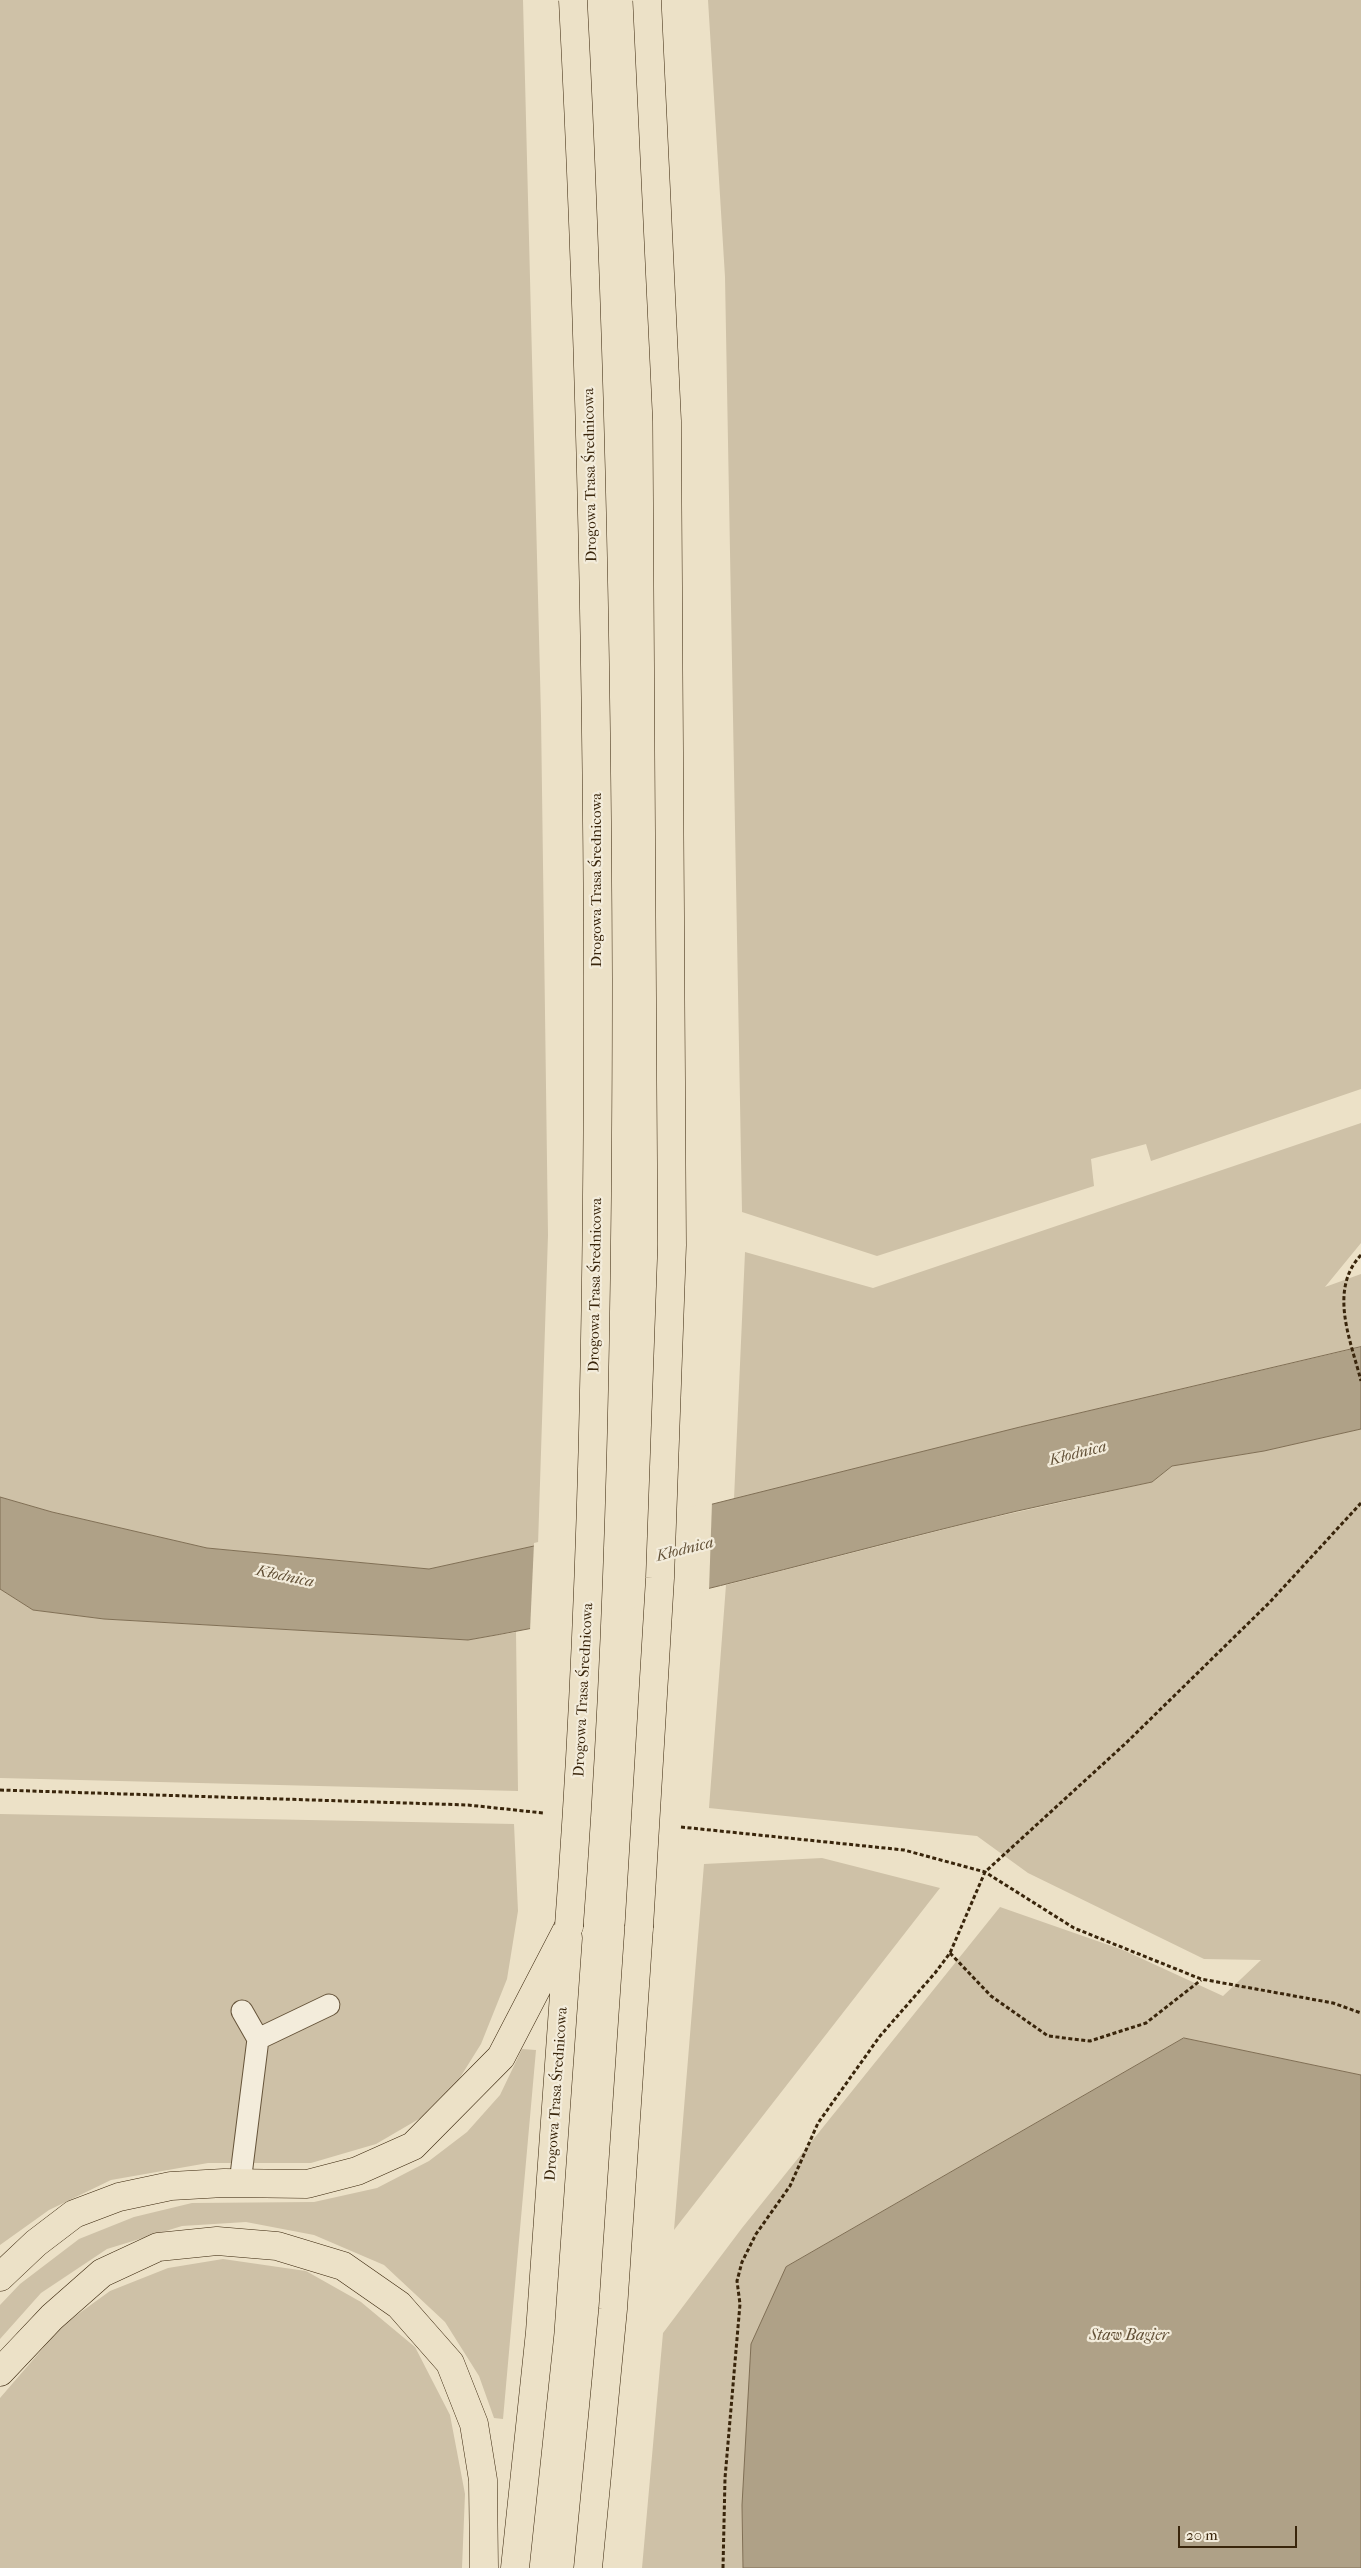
<!DOCTYPE html>
<html>
<head>
<meta charset="utf-8">
<style>
	body { margin:0 }
	#map { position:relative; width:1361px; height:2568px; overflow:hidden; background:#ece1c7; font-family:"IM FELL French Canon",serif }
	canvas { display:block }
	.scale { position:absolute; left:1178px; top:2526px; width:119px; height:22px; box-sizing:border-box; border:2px solid #39250b; border-top:0; padding-left:6px; font-size:15px; line-height:18px; white-space:nowrap; color:#39250b; -webkit-text-stroke:4px #f3ecdb; paint-order:stroke }
</style>
</head>
<body>
<div id="map">
<canvas width="1361" height="2568"></canvas>
<div class="scale">20 m</div>
</div>
<script>
const ctx = document.querySelector('canvas').getContext('2d');
ctx.lineJoin = 'round';
function fill(path, color) {
  ctx.fillStyle = color;
  ctx.fill(path, 'evenodd');
}
function trace(path, color, width, dash) {
  ctx.strokeStyle = color;
  ctx.lineWidth = width;
  ctx.lineCap = dash ? 'butt' : 'round';
  ctx.setLineDash(dash || []);
  ctx.stroke(path);
}
function label(font, color, halo, rows, align = 'center') {
  ctx.font = font + ' "IM FELL French Canon",serif';
  ctx.lineWidth = 4.5;
  ctx.setLineDash([]);
  ctx.textBaseline = 'middle';
  ctx.strokeStyle = halo;
  ctx.fillStyle = color;
  for (const [text, x, y, turn = 0] of rows) {
    ctx.save();
    ctx.translate(x, y);
    ctx.rotate((+turn || 0) * Math.PI / 180);
    ctx.textAlign = isNaN(turn) ? turn : align;
    if (halo) ctx.strokeText(text, 0, 0);
    ctx.fillText(text, 0, 0);
    ctx.restore();
  }
}
const green = new Path2D(`
	M0,0H523L541,716L548,1235L538,1545L429,1569L207,1548L52,1512L0,1497Z
	M708,0H1361V1089L1151,1161L1146,1144L1091,1159L1094,1186L877,1256L742,1212L725,277Z
	M1361,1123V1243L1325,1287L1361,1274V1347L1020,1427L734,1499L745,1252L873,1288Z
	M1361,1429V2075L1184,2038L742,2505L743,2568H642L663,2333L742,2228L1000,1907L1123,1950L1223,1996L1261,1960L1204,1959L1028,1873L977,1836L709,1808L726,1585L973,1522L1152,1482L1172,1466L1264,1451Z
	M0,1589L33,1610L104,1619L468,1640L516,1632L518,1791L0,1778Z
	M0,1814L514,1824L518,1911L507,1979L481,2044L456,2084L424,2116L376,2144L311,2163H208L111,2180L49,2210L0,2245Z
	M822,1858L940,1888L674,2230L704,1864Z
	M522,2049L536,2050L503,2419L494,2418L479,2376L445,2322L384,2265L314,2235L246,2222L182,2226L107,2249L41,2293L0,2339V2305L20,2284L79,2239L134,2217L192,2203L314,2202L377,2188L429,2161L467,2132L500,2095Z
	M223,2259L306,2271L361,2302L415,2347L450,2415L465,2494L462,2568H0V2398L63,2325L110,2291L168,2268Z`);
const water = new Path2D(`
	M1361,1347V1429L1264,1451L1172,1466L1152,1482C1092,1495 1031,1507 971,1522C804,1563 638,1611 468,1640L104,1619L33,1610L0,1589V1497L52,1512L207,1548L429,1569L625,1526L1020,1427Z
	M1184,2038L1361,2075V2568H743L742,2505L751,2344L786,2267Z`);
const pier = new Path2D(`
	M712,1502L709,1591L530,1631L534,1543Z`);
const path = new Path2D(`
	M1361,1255C1328,1290 1351,1341 1361,1381
	M0,1790L468,1805L543,1813
	M681,1827L904,1850L985,1872L1074,1928L1201,1979L1333,2003L1361,2013
	M950,1953L991,1996L1048,2036L1090,2041L1146,2023L1201,1980
	M723,2568L725,2478L740,2304L737,2281L742,2262L756,2234L790,2186L818,2123L880,2036L935,1973L950,1953L985,1872L1126,1743L1270,1602L1361,1503`);
const service = new Path2D(`
	M258,2039L329,2005
	M240,2183L258,2039L242,2011`);
const primary = new Path2D(`
	M0,2277L36,2243L74,2214L119,2197L171,2186L224,2183L307,2184L357,2171L413,2146L501,2057L569,1926
	M0,2372L52,2317L102,2273L158,2247L217,2241L277,2246L343,2266L399,2305L450,2363L474,2424L483,2480L484,2568
	M515,2568L540,2332L568,1938
	M588,2568L613,2309L639,1927`);
const primaryBridge = new Path2D(`
	M569,1926C593,1611 598,1294 598,978C597,652 590,326 573,0
	M639,1927L660,1578L672,1245L667,421L647,0`);
const streetNames = [
	["Drogowa Trasa Średnicowa",591,475,-91],
	["Drogowa Trasa Średnicowa",597,880,-90],
	["Drogowa Trasa Średnicowa",596,1285,-89],
	["Drogowa Trasa Średnicowa",584,1690,-87],
	["Drogowa Trasa Średnicowa",557,2094,-86]
];
const waterNames = [
	["Kłodnica",1078,1454,-14],
	["Kłodnica",685,1550,-14],
	["Kłodnica",285,1577,12],
	["Staw Bagier",1129,2336]
];
fill(green, '#cec1a7');
fill(water, '#afa187');
trace(water, '#806f55', 1);
fill(pier, '#ece1c7');
trace(service, '#66543a', 23);
trace(primary, '#39250b', 29);
trace(path, '#39250b', 3, [4, 2.5]);
trace(service, '#f3ecdb', 21);
trace(primary, '#ece1c7', 28);
trace(primaryBridge, '#39250b', 29, []);
trace(primaryBridge, '#ece1c7', 28);
label('15px', '#39250b', '#f3ecdb', streetNames);
label('italic 16px', '#625036', '#f3ecdb', waterNames);
</script>
</body>
</html>
